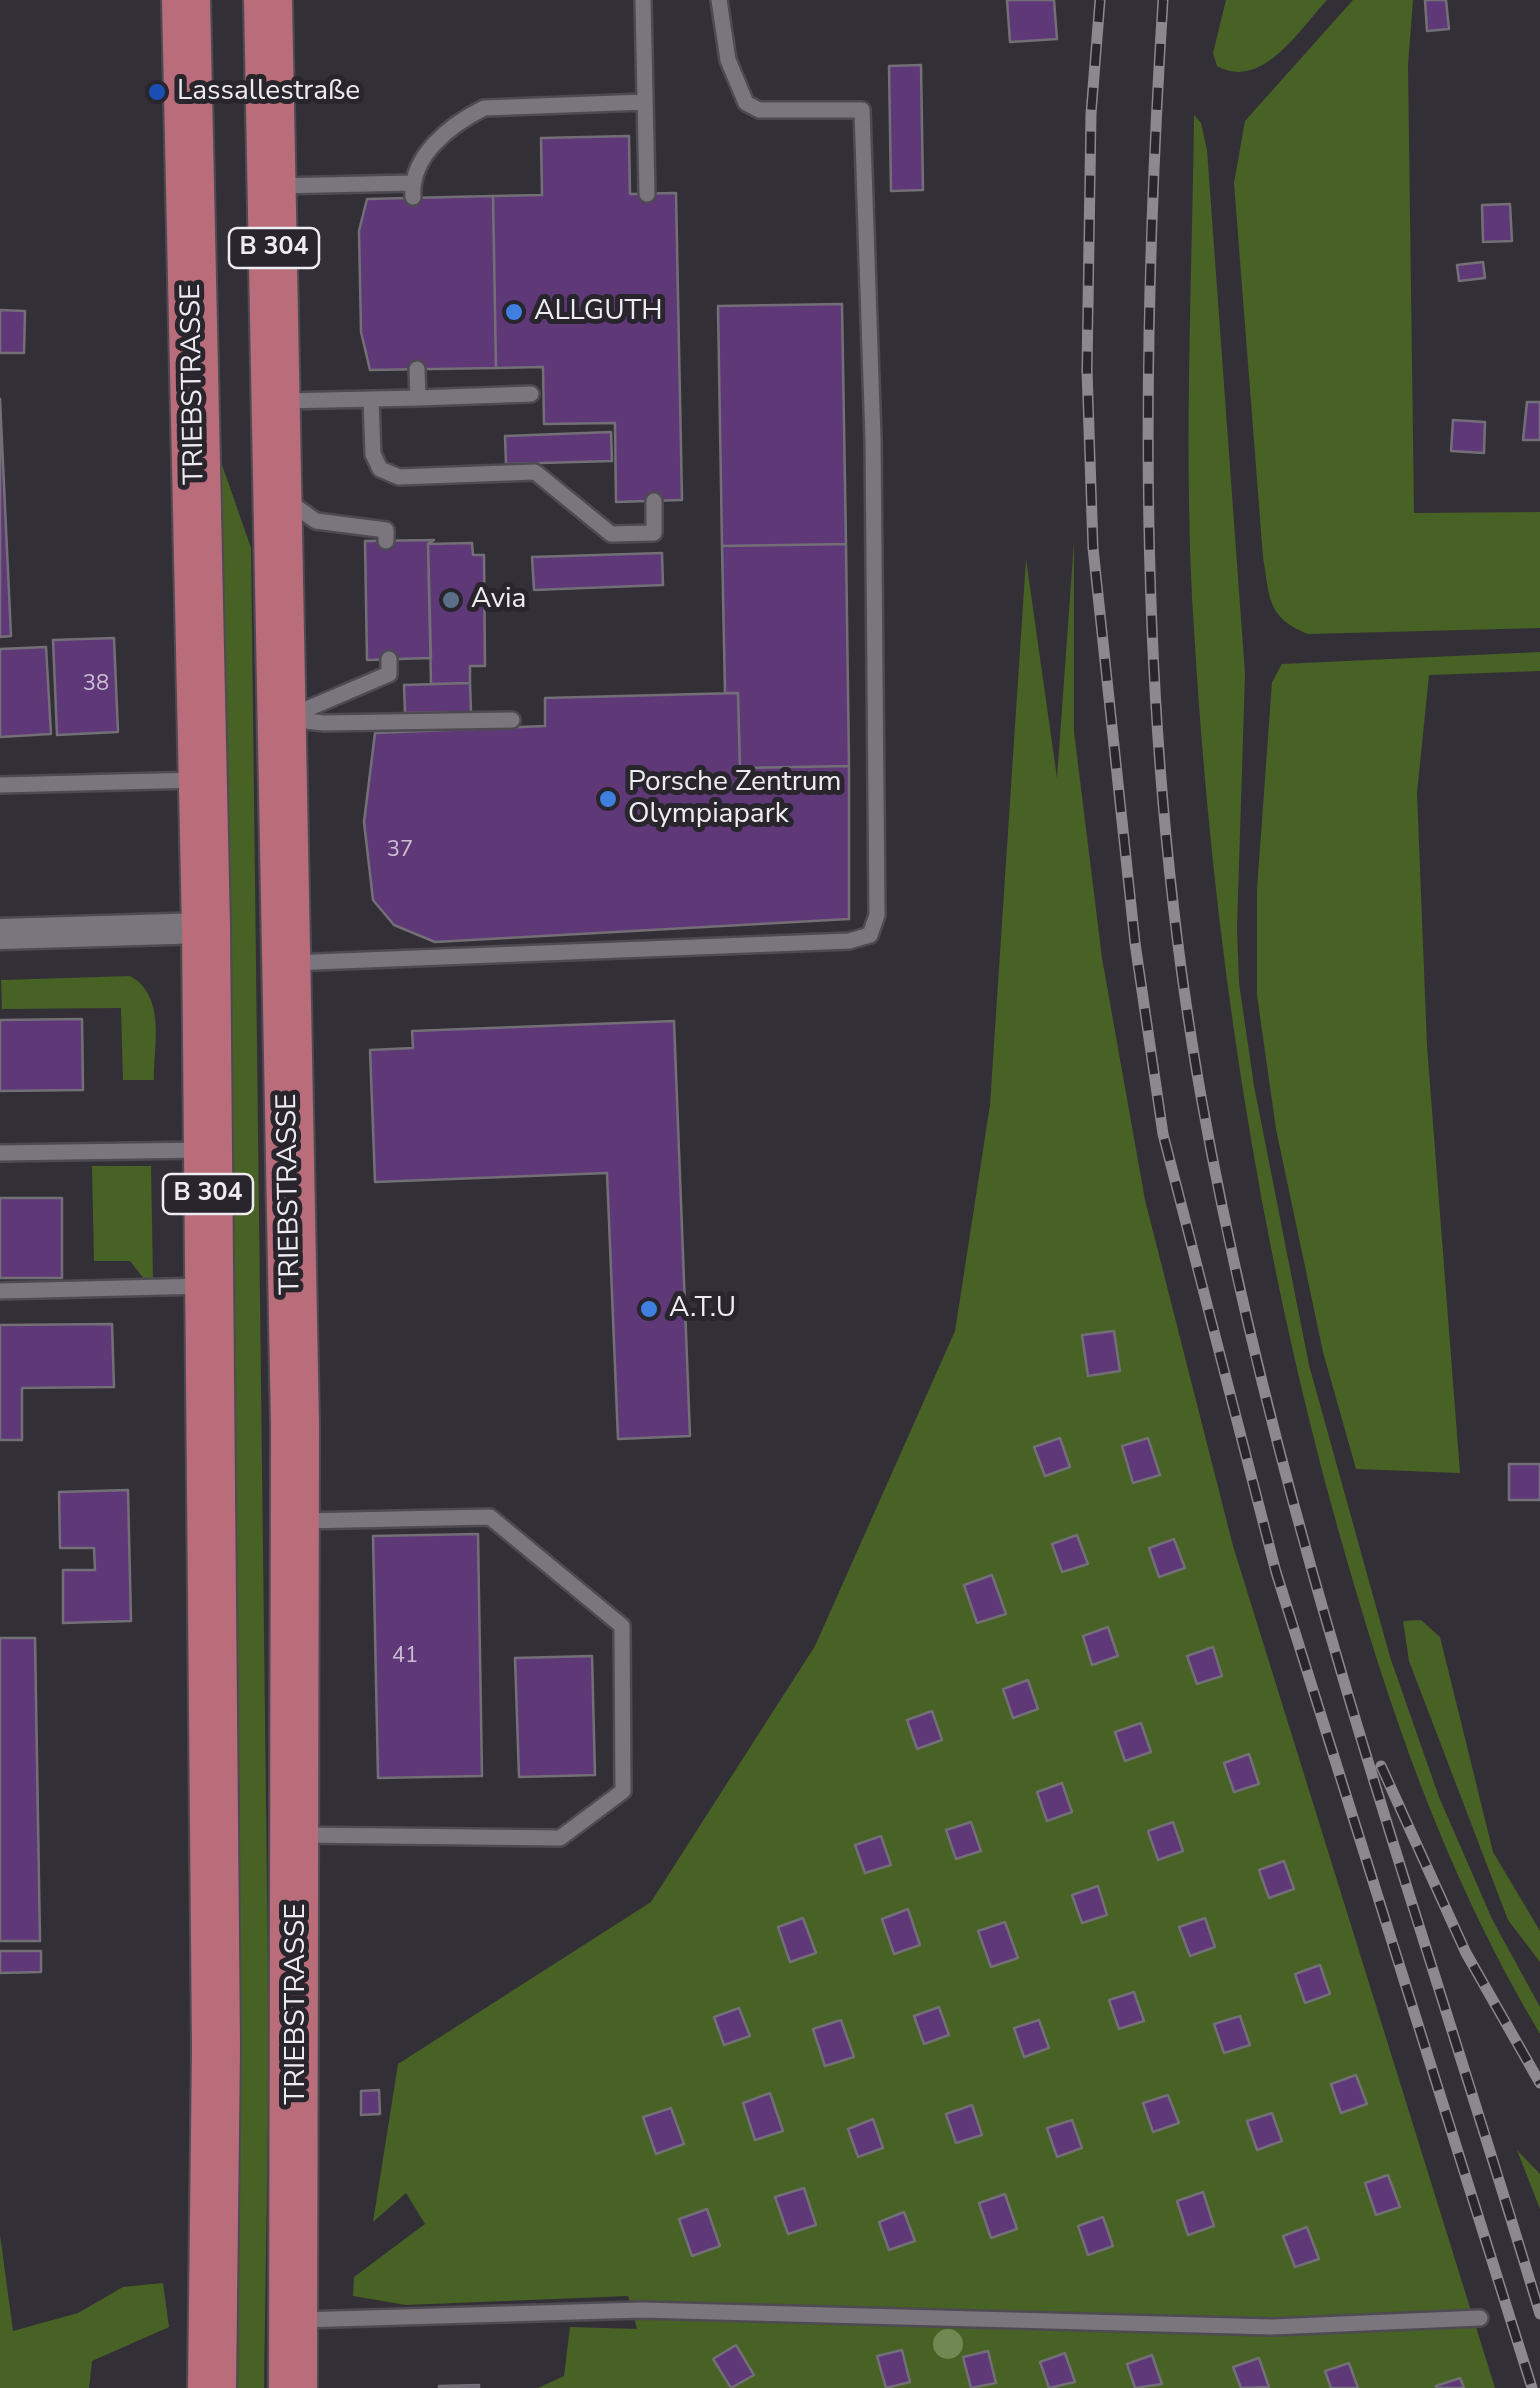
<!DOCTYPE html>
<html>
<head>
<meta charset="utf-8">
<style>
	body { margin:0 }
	canvas { display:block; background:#332f36 }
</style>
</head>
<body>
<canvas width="1540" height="2388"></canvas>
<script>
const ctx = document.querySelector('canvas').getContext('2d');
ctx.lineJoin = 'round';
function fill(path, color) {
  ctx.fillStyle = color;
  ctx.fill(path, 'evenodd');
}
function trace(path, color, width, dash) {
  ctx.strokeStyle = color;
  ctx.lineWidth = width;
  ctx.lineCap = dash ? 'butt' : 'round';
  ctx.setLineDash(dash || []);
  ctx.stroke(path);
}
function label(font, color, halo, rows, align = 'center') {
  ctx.font = font + ' "Nunito Sans",sans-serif';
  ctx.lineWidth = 10;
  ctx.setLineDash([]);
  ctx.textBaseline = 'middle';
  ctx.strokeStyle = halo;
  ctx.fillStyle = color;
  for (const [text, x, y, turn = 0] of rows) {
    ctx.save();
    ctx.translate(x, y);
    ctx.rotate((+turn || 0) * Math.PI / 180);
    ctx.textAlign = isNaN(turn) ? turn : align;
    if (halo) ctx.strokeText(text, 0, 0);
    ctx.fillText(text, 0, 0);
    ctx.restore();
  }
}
const green = new Path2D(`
	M1226,0H1327C1299,30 1262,91 1217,66L1213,53Z
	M1353,0H1413L1408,65L1414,513L1540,512V628L1308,634C1266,617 1270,597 1263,557L1234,183L1245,121Z
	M211,55L220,459L251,548L269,2052L264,2388H238L240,1849L228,752L221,519L215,498Z
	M1194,115L1201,123L1207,150L1245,674L1237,928L1239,983L1254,1086L1309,1365L1390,1657L1439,1797L1492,1919L1540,2007V2034C1444,1872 1389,1710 1338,1529C1256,1236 1212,934 1194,630C1183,459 1192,286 1194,115Z
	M1074,542V732L1102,958L1145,1200L1233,1546L1495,2388H538L564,2376L570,2327L637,2329L628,2296L406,2305L353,2296L354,2277L425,2224L406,2193L373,2222L398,2064L651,1902L815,1646L955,1331L990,1105L1026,559L1057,778Z
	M1540,652V671L1429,675L1417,793L1427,1046L1460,1473L1356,1469L1323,1352L1276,1129L1257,995V889L1272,682L1282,664Z
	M130,976C166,996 154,1044 154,1080H123L121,1008L2,1009L1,980Z
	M92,1166H151L153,1279H144L130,1261H94Z
	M1421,1620L1440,1637L1493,1852L1540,1931V1962L1508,1920L1409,1661L1403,1621Z
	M1517,2150L1540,2174V2209Z
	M0,2235L13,2331L78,2313L123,2287L163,2283L169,2327L92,2361L89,2388H0Z`);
const building = new Path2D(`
	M1007,0H1054L1057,39L1010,42Z
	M1425,0H1446L1449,29L1427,31Z
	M921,65L923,190L891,191L889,66Z
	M629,136L630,194L676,193L682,500L616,502L615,423L544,424L543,367L496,368L493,196L542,195L541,138Z
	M493,196L496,368L370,370L361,332L359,231L367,199Z
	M1510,204L1512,241L1483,242L1482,205Z
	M1483,262L1485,278L1459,281L1457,265Z
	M842,304L846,544L722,546L718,306Z
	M0,310L25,311L24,353H0Z
	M0,399L11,636L0,637Z
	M1527,402H1540V440H1523Z
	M1453,420L1485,422L1484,453L1451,451Z
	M611,432L612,461L506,464L505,436Z
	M434,540L428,544L431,658L367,660L365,541Z
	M472,543L473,555H484L485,666H470V683L431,684L428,544Z
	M846,544L849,766L740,768L738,693H725L722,546Z
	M662,553L663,585L534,590L532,557Z
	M114,638L118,732L57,735L53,640Z
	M46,647L51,734L0,737V649Z
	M470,683L471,712L405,713L404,685Z
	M738,693L740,768L849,766V919L435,942L394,925L373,900L364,822L375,733L545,726V698Z
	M82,1019L83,1090L0,1091V1020Z
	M674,1021L690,1436L618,1439L607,1173L375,1182L370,1050L413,1048L412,1031Z
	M0,1198H62V1278H0Z
	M112,1324L114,1387L22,1388V1440H0V1325Z
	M1114,1331L1120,1371L1088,1376L1082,1335Z
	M1060,1438L1070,1467L1045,1476L1034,1447Z
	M1148,1438L1160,1475L1133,1483L1122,1446Z
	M1509,1464H1540V1500H1509Z
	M128,1490L131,1621L63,1623V1570H95L94,1548H60L59,1492Z
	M478,1534L482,1776L378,1778L373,1536Z
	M1077,1535L1088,1564L1062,1572L1052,1544Z
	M1174,1539L1185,1568L1159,1577L1149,1548Z
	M992,1575L1006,1614L977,1623L964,1585Z
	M1108,1627L1118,1656L1092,1665L1083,1636Z
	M0,1638H35L40,1941H0Z
	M1213,1647L1222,1676L1197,1684L1187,1656Z
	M592,1656L595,1775L519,1777L515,1658Z
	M1028,1680L1038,1709L1013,1718L1003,1689Z
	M932,1711L942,1740L917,1749L907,1720Z
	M1141,1723L1151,1752L1125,1761L1115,1732Z
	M1249,1754L1259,1784L1234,1792L1224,1763Z
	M1062,1783L1072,1812L1047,1821L1037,1792Z
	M971,1822L981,1851L956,1859L946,1830Z
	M1173,1822L1183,1851L1158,1860L1148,1831Z
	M881,1836L891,1865L865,1873L855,1845Z
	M1284,1861L1294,1889L1269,1898L1259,1870Z
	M1098,1886L1107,1915L1082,1923L1072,1895Z
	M908,1909L920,1945L894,1954L882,1919Z
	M803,1918L816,1953L790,1962L778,1927Z
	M1205,1918L1215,1947L1190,1956L1179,1927Z
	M1005,1922L1018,1958L991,1967L978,1931Z
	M0,1951H41V1972L0,1973Z
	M1320,1965L1330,1994L1305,2003L1295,1974Z
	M1134,1992L1144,2021L1119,2029L1109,2000Z
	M939,2007L949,2035L924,2044L914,2016Z
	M739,2008L750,2036L724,2045L714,2017Z
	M1240,2016L1250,2045L1224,2053L1214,2024Z
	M841,2020L854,2057L825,2066L813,2029Z
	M1039,2020L1049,2048L1024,2057L1014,2028Z
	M1356,2075L1367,2104L1341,2113L1331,2084Z
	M379,2090L380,2114L361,2115V2091Z
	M770,2093L783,2131L755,2140L743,2103Z
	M1168,2095L1179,2123L1153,2132L1143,2103Z
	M972,2105L982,2135L956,2143L946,2114Z
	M671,2108L684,2144L656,2154L643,2117Z
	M1272,2113L1282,2141L1257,2150L1247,2121Z
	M873,2119L883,2148L858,2157L848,2129Z
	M1072,2120L1082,2148L1057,2157L1047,2128Z
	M1388,2175L1400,2207L1376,2215L1365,2183Z
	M804,2188L816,2225L788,2234L775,2197Z
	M1203,2192L1214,2226L1188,2235L1177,2201Z
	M1005,2194L1017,2229L991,2238L979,2203Z
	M707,2209L720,2246L692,2256L679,2219Z
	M904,2212L915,2241L889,2250L879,2222Z
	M1103,2217L1113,2246L1088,2255L1078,2226Z
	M1307,2227L1319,2259L1295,2267L1283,2236Z
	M736,2345L754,2375L731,2388L713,2359Z
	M902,2350L910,2382L886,2388L877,2356Z
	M988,2351L996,2383L971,2388L963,2357Z
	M1065,2353L1075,2382L1049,2388L1040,2362Z
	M1152,2355L1162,2384L1135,2388L1127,2364Z
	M1259,2358L1269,2387L1241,2388L1233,2367Z
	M1349,2363L1358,2388H1331L1325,2371Z
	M1460,2378L1464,2388H1437L1436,2386Z
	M479,2385V2388H439V2386Z`);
const lane = new Path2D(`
	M643,0L647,194
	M276,186L412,183
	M413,197C410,156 450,125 484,108L645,102
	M418,398L531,394
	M371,400L373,454L380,469L399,477L535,472L611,534L654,533V501
	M282,401L418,398L417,369
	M288,501L316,521L386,530V541
	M288,717L389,674V659
	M288,719L324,723L512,720
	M0,785L199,780
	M289,963L849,941L870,935L877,915L873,439L862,110H759L746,103L728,60L719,0
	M0,1153L201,1150
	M0,1291L206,1286
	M301,1835L560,1838L623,1791L622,1626L490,1517L302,1521
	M300,2320L642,2310L1272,2327L1480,2318`);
const street = new Path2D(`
	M0,934L206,928`);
const primary = new Path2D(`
	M186,0L206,928L216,2048L212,2388
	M268,0L295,1425L293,2388`);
const rail = new Path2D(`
	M1100,0L1091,114L1087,370L1093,548L1135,943L1163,1134L1276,1572L1532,2388
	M1163,0C1140,366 1137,740 1202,1102C1276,1517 1419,1912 1540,2314
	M1381,1766L1466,1953L1540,2083`);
const trees = [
	[948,2344]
];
const markers = [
	[157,92,10,"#1a4fb4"],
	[514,312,10,"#3f7fe0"],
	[451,600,10,"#5c6f8a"],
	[608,799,10,"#3f7fe0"],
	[649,1309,10,"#3f7fe0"]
];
const numberNames = [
	["38",96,685],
	["37",400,851],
	["41",405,1657]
];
const shields = [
	[274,248,90],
	[208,1194,90]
];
const shieldNames = [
	["B 304",274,248],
	["B 304",208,1194]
];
const poiNames = [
	["Lassallestraße",177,92],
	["ALLGUTH",534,312],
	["Avia",471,600],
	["Porsche Zentrum",628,783],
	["Olympiapark",628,815],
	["A.T.U",669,1309]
];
const streetNames = [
	["TRIEBSTRASSE",194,384,-91],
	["TRIEBSTRASSE",290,1194,-91],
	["TRIEBSTRASSE",297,2004,-90]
];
fill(green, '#486125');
fill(building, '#5f3878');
trace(building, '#736f77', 2.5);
trace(lane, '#4e4a51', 20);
trace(street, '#4e4a51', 35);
trace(primary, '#4e4a51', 52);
trace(lane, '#7b767e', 15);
trace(street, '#7b767e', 30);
trace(primary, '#b96d7a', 48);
trace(rail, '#8b888e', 11);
trace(rail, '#29252c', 8, [22]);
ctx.fillStyle = '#718852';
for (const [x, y] of trees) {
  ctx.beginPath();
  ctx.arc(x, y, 15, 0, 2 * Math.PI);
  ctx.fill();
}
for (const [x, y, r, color] of markers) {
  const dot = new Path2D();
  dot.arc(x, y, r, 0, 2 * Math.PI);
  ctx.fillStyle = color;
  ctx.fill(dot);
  trace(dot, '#29252c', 4);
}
label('22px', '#cbbfd3', null, numberNames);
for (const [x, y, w] of shields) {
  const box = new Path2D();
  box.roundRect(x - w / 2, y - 20, w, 40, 8);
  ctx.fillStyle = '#29252c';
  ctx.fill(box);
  trace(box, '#efecf1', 2.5);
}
label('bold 25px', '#efecf1', null, shieldNames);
label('28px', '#efecf1', '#29252c', poiNames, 'left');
label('28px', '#efecf1', '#29252c', streetNames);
</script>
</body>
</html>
